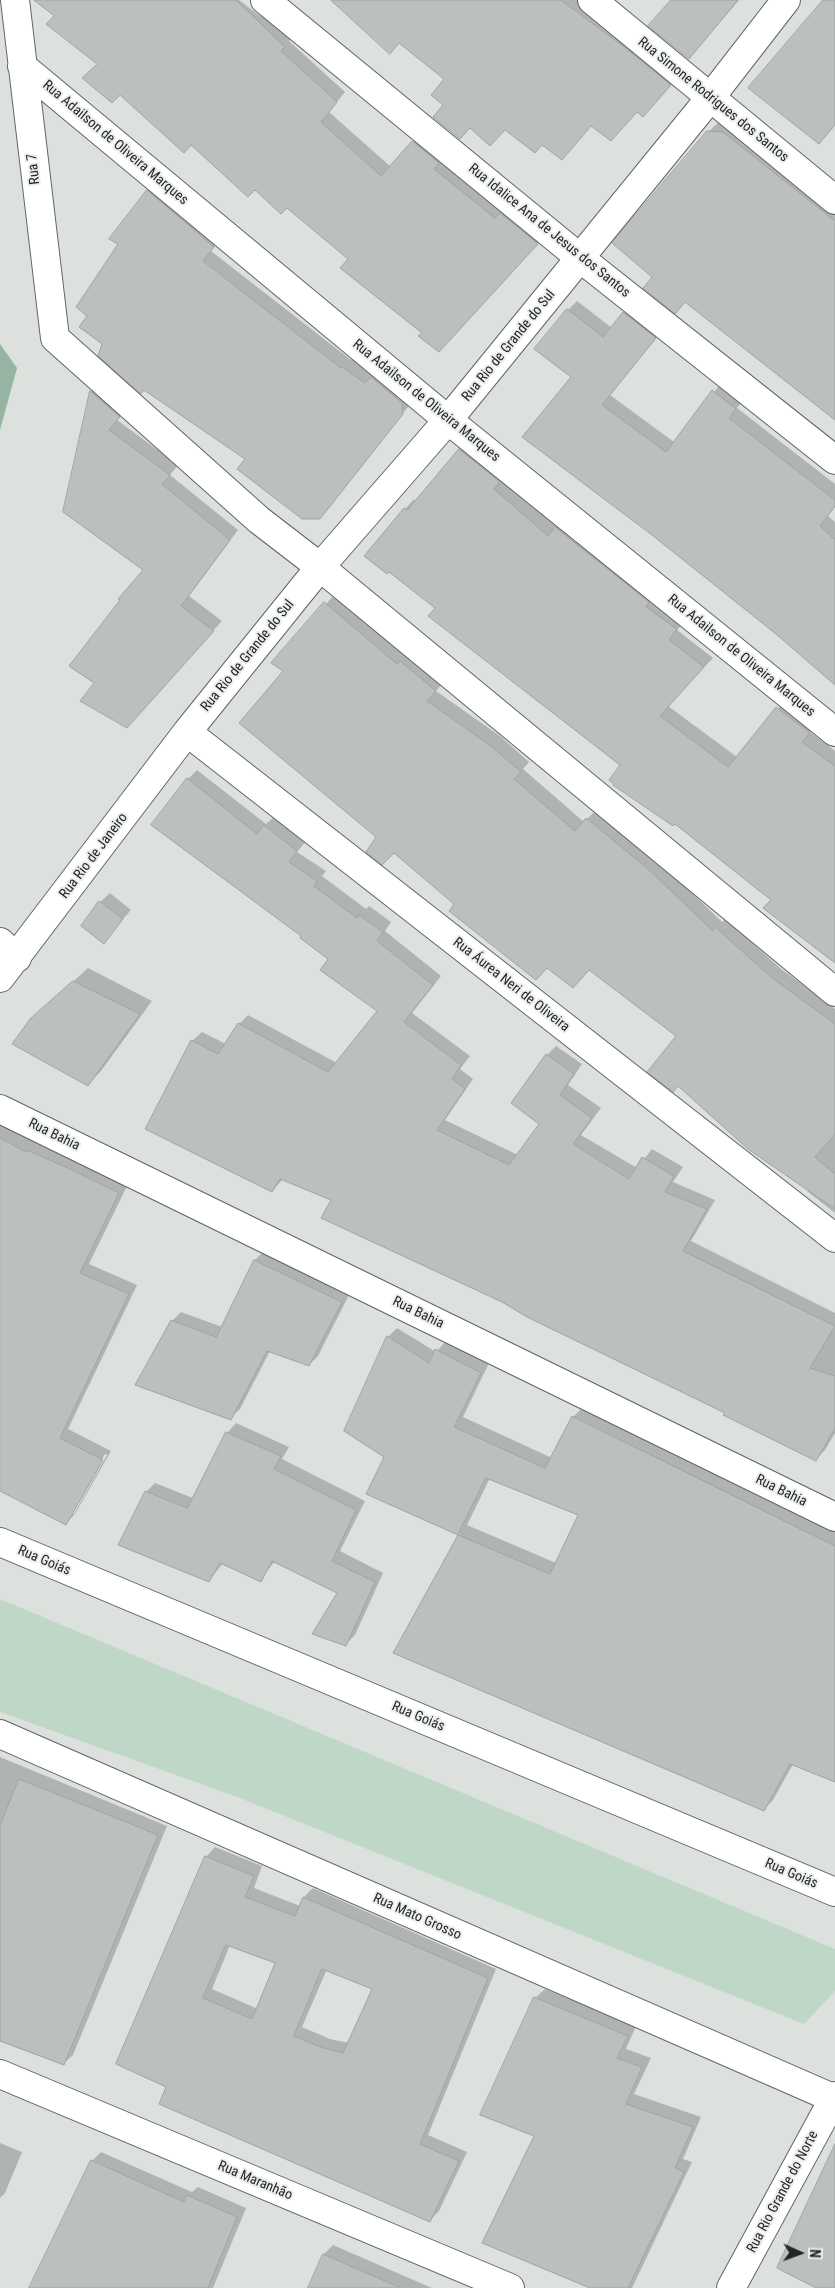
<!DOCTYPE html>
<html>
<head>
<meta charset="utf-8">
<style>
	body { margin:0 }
	#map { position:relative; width:835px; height:2288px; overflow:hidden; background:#dde1de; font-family:"Roboto Condensed",sans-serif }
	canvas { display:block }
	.north { position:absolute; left:775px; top:2228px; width:50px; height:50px; -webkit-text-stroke:4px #eaeeec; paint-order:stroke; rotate:92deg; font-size:14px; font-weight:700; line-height:20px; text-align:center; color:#252625 }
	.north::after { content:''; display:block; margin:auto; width:18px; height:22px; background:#252625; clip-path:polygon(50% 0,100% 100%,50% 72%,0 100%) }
</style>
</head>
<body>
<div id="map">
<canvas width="835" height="2288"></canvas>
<div class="north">N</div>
</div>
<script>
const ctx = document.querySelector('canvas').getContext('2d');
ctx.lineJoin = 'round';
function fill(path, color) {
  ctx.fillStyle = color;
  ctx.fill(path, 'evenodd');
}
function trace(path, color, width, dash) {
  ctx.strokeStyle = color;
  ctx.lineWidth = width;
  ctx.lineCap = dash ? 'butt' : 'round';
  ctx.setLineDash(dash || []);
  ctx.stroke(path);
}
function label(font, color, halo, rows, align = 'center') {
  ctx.font = font + ' "Roboto Condensed",sans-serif';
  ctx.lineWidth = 4;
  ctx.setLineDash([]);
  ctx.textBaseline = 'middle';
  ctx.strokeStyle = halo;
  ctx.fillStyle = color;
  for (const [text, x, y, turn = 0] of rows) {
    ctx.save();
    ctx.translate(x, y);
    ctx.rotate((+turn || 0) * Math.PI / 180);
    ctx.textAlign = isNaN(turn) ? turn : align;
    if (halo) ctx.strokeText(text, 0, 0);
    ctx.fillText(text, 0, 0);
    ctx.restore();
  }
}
const green = new Path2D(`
	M0,1599L835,1949V1991L804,2024L232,1795L0,1712Z`);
const forest = new Path2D(`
	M0,344L17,368L0,430Z`);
const shadow = new Path2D(`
	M54,0H239L260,16L265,10L293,37L289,41L345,92L329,112L391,167L422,132L546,234L448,341L423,333L350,259L287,206L255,189L99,64L56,15Z
	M332,0H580L677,78L643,116L637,111L592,125L543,144L445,105V79L399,42Z
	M673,0H739L689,58Z
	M718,123H733L835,204V418L654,277L708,132Z
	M156,182L222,237L211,251L351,360L352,358L411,403L319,518L104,343L89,316L120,244L147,191Z
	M577,301L612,328L634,304L664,328L610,395L674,442L722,382L744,399L737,408L835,484V507L828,516L835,522V684L573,377L568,310Z
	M100,382L128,407L117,420L178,465L170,475L238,530L189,596L222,621L136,717L95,682L145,570L64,511L92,391Z
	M469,440L502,479L557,527L566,518L686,620L677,630L713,658L668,706L737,757L786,699L818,723L810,732L835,751V961L773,900L622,764L437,608L389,570L366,556L405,509L414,499L416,501Z
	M335,594L444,681L436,691L500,736L529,762L523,769L584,822L596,810L656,858L722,922L726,919L780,968L835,1009V1213L807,1191L809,1190L678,1036L590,968L547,967L456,904L378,837L285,671L273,662Z
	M197,770L266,824L274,817L306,841L297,852L326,871L322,876L366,909L369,906L391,922L385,931L441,976L412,1013L470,1056L460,1069L473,1079L445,1120L518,1155L541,1123L547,1055L556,1046L582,1064L568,1085L601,1108L581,1135L637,1168L652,1149L683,1167L673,1182L715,1200L691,1241L835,1313V1433L825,1450L816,1459L333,1199L283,1179L272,1191L192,1041L202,1032L226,1044L239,1024L248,1015L337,1063L379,1010L329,959L303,936L188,779Z
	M110,893L131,910L103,942L100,902Z
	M88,968L152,1001L101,1071L88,1084L31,1020Z
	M0,1124L36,1143L37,1142L128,1184L89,1264L137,1285L68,1429L111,1451L75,1514L66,1523L0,1490ZM105,1454L107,1455L74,1514H71Z
	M264,1251L350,1293L318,1356L309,1365L270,1351L240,1409L230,1418L172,1321L181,1312L222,1327L255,1260Z
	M397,1328L436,1352L446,1341L489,1363L463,1417L552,1458L573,1417L582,1408L835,1531V1781L793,1764L773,1800L764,1809L395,1653L460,1534L367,1493L385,1456L388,1337ZM490,1478L580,1514L556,1563L467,1525Z
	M236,1423L289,1447L282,1459L365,1501L340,1551L383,1573L355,1635L346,1644L339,1593L275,1561L260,1580L223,1563L209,1581L146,1492L155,1483L193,1498L227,1433Z
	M0,1757L167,1826L73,2055L63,2064L0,2038Z
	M215,1847L262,1866L254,1888L300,1906L304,1897L313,1888L496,1969L428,2135L467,2152L439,2211L430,2220L168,2086L206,1857ZM230,1945L277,1963L258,2009L212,1989ZM327,1969L374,1989L349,2043L330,2039L302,2027Z
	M545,1989L636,2026L626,2049L651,2058L634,2094L701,2117L683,2159L692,2162L632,2288H592L535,2135V1998Z
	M0,2143L22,2152L5,2193L0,2198Z
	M101,2152L192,2192L198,2187L246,2208L213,2288H30L92,2161Z
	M333,2245L432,2288H309L324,2254Z`);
const building = new Path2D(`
	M34,0H236L285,47L281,51L337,102L321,122L381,176L412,141L439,163L434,169L495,218L500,213L538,244L439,352L418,336L422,333L340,268L348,259L287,208L281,214L255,190L248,197L191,145L184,153L120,95L112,103L82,78L97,64L46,24L54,16Z
	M331,0H561L623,46L671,85L643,117L637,112L611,141L591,126L562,160L542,145L535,153L505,130L490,146L470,128L460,139L433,117L443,105L431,95L444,79L399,43L390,54Z
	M671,0H738L689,59L648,26Z
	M823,0H835V125L819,144L748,88Z
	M707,131L723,132L835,221V420L685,302L675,314L643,288L652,277L612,243Z
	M147,190L214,247L203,261L341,368L342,367L365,383L371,377L402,403L403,414L320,519H302L237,469L245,459L144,390L141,394L98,356L102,344L79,327L87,316L76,307L118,244L109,239Z
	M567,309L603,337L623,312L656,338L602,405L666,452L712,390L736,409L729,418L835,500V506L820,526L835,540V685L776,634L652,535L522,437L571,377L534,349Z
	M90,391L120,417L109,430L170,475L162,484L230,540L181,606L214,631L127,728L80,701L94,683L69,666L120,600L118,599L143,570L63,512Z
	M459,449L500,482L494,489L548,536L555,527L649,602L646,607L677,629L669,640L704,667L660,716L728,767L776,707L810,733L802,742L835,766V963L763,908L771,900L675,824L673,826L613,785L614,784L609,780L620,765L428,616L435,608L389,572L387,574L364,556L404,508L407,510Z
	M324,602L397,664L400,661L436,691L427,701L491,746L521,772L514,779L575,831L586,818L647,868L713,931L715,927L771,977L835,1024V1134L815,1157L835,1174V1209L748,1149L678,1086L673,1092L647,1072L676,1036L589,970L573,988L547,968L536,980L449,911L454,904L394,853L382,865L366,852L376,837L239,723L283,671L271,663Z
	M187,778L257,834L264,825L297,851L289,862L317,881L314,886L357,918L359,915L383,932L377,941L433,985L404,1022L461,1065L452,1079L465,1089L437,1130L509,1165L539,1124L511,1103L546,1054L574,1074L560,1095L592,1118L573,1144L629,1179L642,1157L674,1176L665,1192L707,1209L683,1251L835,1326L810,1368L835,1376V1428L816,1461L723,1415L725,1413L527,1317L502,1302L321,1218L331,1200L280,1179L272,1192L145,1129L191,1040L218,1054L238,1023L328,1072L377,1011L320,970L328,959L300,938L301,936L151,825Z
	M99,901L123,919L104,944L81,926Z
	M73,981L140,1014L88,1086L12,1044L30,1019Z
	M0,1138L26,1152L27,1150L72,1170L119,1193L80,1273L129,1294L60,1438L103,1460L66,1525L0,1491Z
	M254,1260L342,1302L309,1366L267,1351L231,1420L135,1385L171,1320L216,1337Z
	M387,1336L429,1363L435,1349L481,1373L454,1427L545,1468L572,1416L835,1546V1782L790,1764L764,1811L393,1653L458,1535L366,1494L384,1457L344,1431ZM486,1478L578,1515L550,1574L458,1535Z
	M226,1432L281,1456L274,1469L356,1510L332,1561L375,1582L346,1646L312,1634L337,1593L272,1561L261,1582L220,1563L209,1582L118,1545L145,1491L187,1508Z
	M19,1779L158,1835L64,2065L0,2041V1826Z
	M205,1856L254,1876L245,1897L295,1916L303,1897L488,1978L420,2144L459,2161L430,2222L159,2104L166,2087L116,2064ZM226,1945L275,1963L252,2019L203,1998ZM322,1969L372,1989L343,2053L320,2047L294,2036Z
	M534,1997L628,2036L617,2058L642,2067L626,2104L693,2127L675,2168L684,2172L628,2288H590L482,2243L534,2136L480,2115Z
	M835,2144V2288H816L777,2268Z
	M91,2160L184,2202L187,2195L237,2217L208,2288H29Z
	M323,2254L401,2288H308Z`);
const minor = new Path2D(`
	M15,0L55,338L259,520L320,567L835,992
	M265,0L580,258L835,460
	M592,0L835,200
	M22,66L448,420L835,732
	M187,732L835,1238
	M0,942L17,958
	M0,978L187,732L320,567L448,420L710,98L786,0
	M0,1109L835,1517
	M0,1542L835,1892
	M0,1734L835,2099
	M0,2074L510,2288
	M731,2288L835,2096`);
const streetNames = [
	["Rua Simone Rodrigues dos Santos",713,100,39],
	["Rua Adailson de Oliveira Marques",115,143,40],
	["Rua 7",34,169,-97],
	["Rua Idalice Ana de Jesus dos Santos",549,231,39],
	["Rua Rio de Grande do Sul",509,346,-51],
	["Rua Adailson de Oliveira Marques",426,401,39],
	["Rua Rio de Grande do Sul",248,656,-51],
	["Rua Adailson de Oliveira Marques",741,656,39],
	["Rua Rio de Janeiro",94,856,-53],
	["Rua Áurea Neri de Oliveira",511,985,38],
	["Rua Bahia",54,1135,26],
	["Rua Bahia",418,1313,26],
	["Rua Bahia",781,1491,26],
	["Rua Goiás",44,1561,23],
	["Rua Goiás",418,1717,23],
	["Rua Goiás",791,1874,23],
	["Rua Mato Grosso",417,1917,24],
	["Rua Maranhão",255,2181,23],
	["Rua Rio Grande do Norte",783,2192,-62]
];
fill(green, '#bed7c7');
fill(forest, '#96b4a1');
fill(shadow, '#0003');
fill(building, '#bcc0bd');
trace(building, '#a0a3a1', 1);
trace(minor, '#616563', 30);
trace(minor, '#fff', 28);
label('14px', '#252625', '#eaeeec', streetNames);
</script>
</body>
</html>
